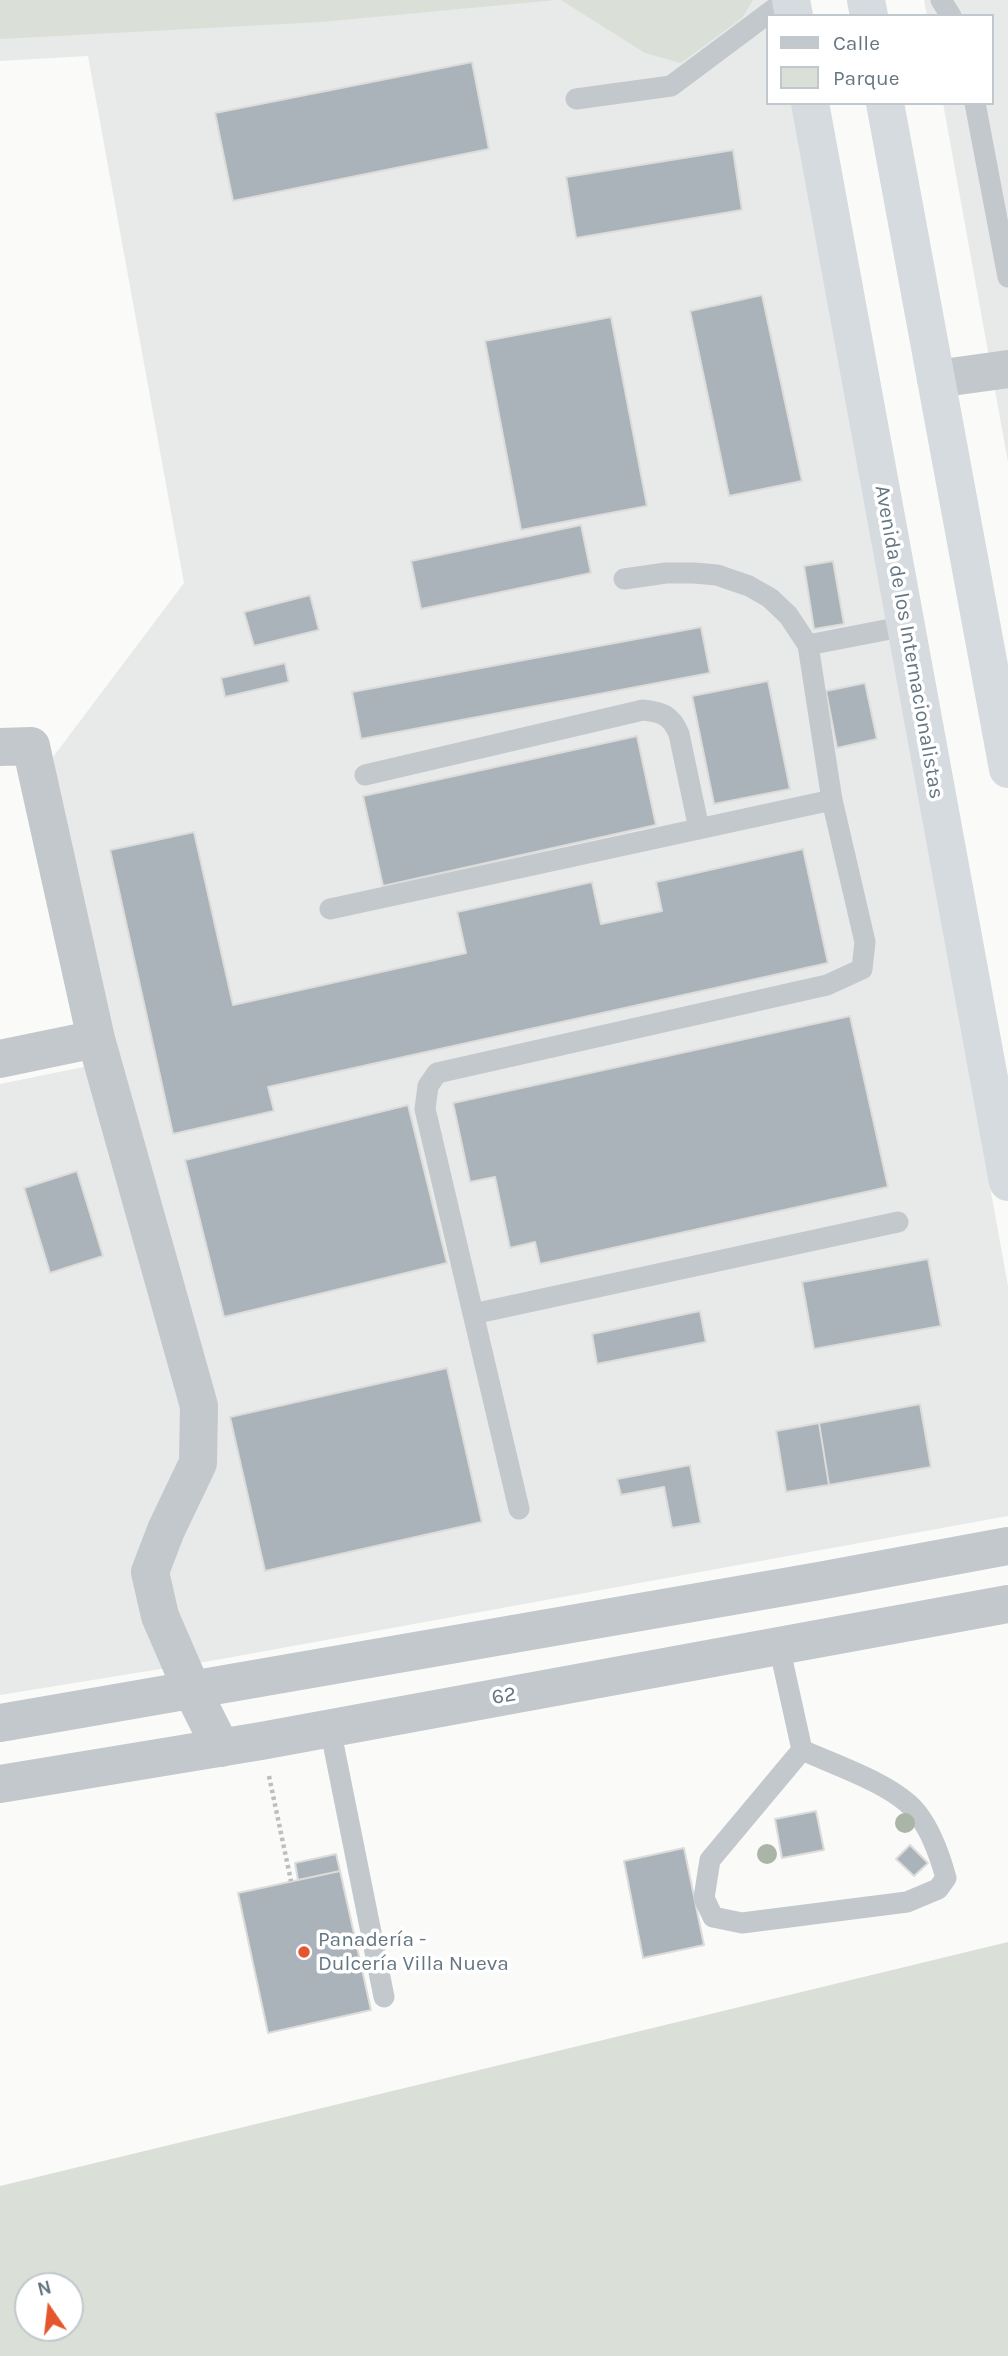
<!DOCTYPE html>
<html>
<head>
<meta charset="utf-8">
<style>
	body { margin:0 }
	#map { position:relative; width:1008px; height:2356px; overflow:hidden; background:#fafaf8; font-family:Karla,sans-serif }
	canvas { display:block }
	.legend { position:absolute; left:766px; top:14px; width:228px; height:91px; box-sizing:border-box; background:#fff; border:2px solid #c1c8cd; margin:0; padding:9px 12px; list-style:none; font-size:21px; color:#657683 }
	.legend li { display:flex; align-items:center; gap:14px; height:35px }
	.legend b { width:35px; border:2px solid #c1c8cd }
	.north { position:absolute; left:14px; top:2272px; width:70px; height:70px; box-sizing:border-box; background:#fff; border:2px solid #c1c8cd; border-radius:50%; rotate:346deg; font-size:19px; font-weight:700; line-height:28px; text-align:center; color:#657683 }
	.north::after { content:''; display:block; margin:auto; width:24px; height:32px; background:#e4572e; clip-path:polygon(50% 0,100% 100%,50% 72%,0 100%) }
</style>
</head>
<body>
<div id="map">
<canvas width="1008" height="2356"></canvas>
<ul class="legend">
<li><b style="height:9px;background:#c3c8cc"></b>Calle</li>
<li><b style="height:19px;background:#dadfd7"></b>Parque</li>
</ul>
<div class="north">N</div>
</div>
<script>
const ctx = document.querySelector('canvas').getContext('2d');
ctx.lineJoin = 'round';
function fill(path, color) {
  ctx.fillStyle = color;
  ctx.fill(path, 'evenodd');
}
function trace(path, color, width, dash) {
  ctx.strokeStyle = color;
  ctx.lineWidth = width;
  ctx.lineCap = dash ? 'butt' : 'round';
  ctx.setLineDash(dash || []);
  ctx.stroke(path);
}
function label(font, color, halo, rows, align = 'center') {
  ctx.font = font + ' Karla,sans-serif';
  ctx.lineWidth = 7;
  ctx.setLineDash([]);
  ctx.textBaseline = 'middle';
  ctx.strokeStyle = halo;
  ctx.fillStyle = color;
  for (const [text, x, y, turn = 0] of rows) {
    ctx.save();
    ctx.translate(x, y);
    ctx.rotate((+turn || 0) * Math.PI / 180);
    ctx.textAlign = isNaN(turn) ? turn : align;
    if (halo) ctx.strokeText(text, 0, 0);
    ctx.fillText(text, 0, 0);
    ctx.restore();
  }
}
const built = new Path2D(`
	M0,0H775L768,16V103H794L1008,1286V1516L216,1660L0,1695V1084L108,1062L53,757L184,583L88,56L0,61Z
	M924,0H1008V462L943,103H992V16H927Z`);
const green = new Path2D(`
	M0,0H556L321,22L0,39Z
	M561,0H753L742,18L681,63L645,53Z
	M1008,1942V2356H0V2186ZM70,2286V2328H28V2286Z`);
const building = new Path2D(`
	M472,62L489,149L233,201L215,113Z
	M733,150L742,210L576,238L566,177Z
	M762,295L802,481L729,496L690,311Z
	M611,317L647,506L521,530L485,341Z
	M581,525L591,573L421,609L411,561Z
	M833,561L844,624L814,629L804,566Z
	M310,595L319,630L254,646L244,612Z
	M701,627L710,673L361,739L352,692Z
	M285,663L289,682L225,697L221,678Z
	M768,681L790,789L714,804L692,696Z
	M865,683L877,739L837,748L826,691Z
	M637,736L656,825L383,886L363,796Z
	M194,832L233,1005L466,953L457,912L592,882L601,924L662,911L656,882L803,849L828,963L268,1087L274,1111L173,1134L110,850Z
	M850,1016L888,1187L540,1264L535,1242L510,1248L495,1177L470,1182L453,1103Z
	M408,1105L447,1263L224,1317L185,1160Z
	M77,1171L103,1256L50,1273L24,1188Z
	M928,1259L941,1326L814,1349L802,1282Z
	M700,1311L706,1342L597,1364L592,1334Z
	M447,1368L482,1522L265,1571L230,1417Z
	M920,1404L931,1467L829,1485L819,1423Z
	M819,1423L829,1485L786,1492L776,1431Z
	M690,1465L701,1523L672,1528L664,1487L621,1495L617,1479Z
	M816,1811L824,1850L782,1858L775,1819Z
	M910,1845L928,1863L914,1876L896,1859Z
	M684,1848L704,1945L643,1958L624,1861Z
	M336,1854L340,1871L298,1880L295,1863Z
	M340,1871L371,2010L268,2033L238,1893Z`);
const path = new Path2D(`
	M269,1776L291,1881`);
const service = new Path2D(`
	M941,0L951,16
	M576,99L671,86L786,0
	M975,103L1008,277
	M808,645L906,626
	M365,775L643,710C662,712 671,715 679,734L699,829
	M330,909L832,800
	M473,1314L898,1222
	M519,1509L425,1109L428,1086L437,1073L827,985L862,969L865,942L832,800L808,645L788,615L770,598L749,586L717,575L694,573H666L624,579
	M779,1646L802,1750
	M330,1728L384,1997
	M802,1750C835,1765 896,1785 917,1813C932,1832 940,1856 946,1878L938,1889L907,1902L742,1923L713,1917L704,1898L710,1860Z`);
const minor = new Path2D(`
	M936,379L1008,369
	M0,747L31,746L96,1039L199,1406L198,1463L166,1530L150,1572L160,1616L192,1690L221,1748
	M0,1059L96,1039`);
const tertiary = new Path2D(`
	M0,1723L819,1581L1008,1546
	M0,1784L261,1741L1008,1604`);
const trunk = new Path2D(`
	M791,0L794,16
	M866,0L869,16
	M810,103L1008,1182
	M885,103L1008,769`);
const trees = [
	[905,1823],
	[767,1854]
];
const markers = [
	[304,1952,7,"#e4572e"]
];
const streetNames = [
	["Avenida de los Internacionalistas",909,642,80],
	["62",504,1696,-10]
];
const poiNames = [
	["Panadería -",318,1940],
	["Dulcería Villa Nueva",318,1964]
];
fill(built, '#e8e9e9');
fill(green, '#dadfd7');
fill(building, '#aab3b9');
trace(building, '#dcdcda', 2);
trace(path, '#bbbfc2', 4.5, [3.5, 3.5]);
trace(service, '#c3c8cc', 21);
trace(minor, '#c3c8cc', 38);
trace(tertiary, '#c3c8cc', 38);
trace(trunk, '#d6dbdf', 38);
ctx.fillStyle = '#aab4a7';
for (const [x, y] of trees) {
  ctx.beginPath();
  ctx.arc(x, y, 10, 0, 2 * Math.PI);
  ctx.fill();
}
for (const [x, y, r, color] of markers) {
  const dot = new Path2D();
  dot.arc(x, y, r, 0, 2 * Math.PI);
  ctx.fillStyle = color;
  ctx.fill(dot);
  trace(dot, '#fff', 2.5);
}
label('21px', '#657683', '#fff', streetNames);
label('21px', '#657683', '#fff', poiNames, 'left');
</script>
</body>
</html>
